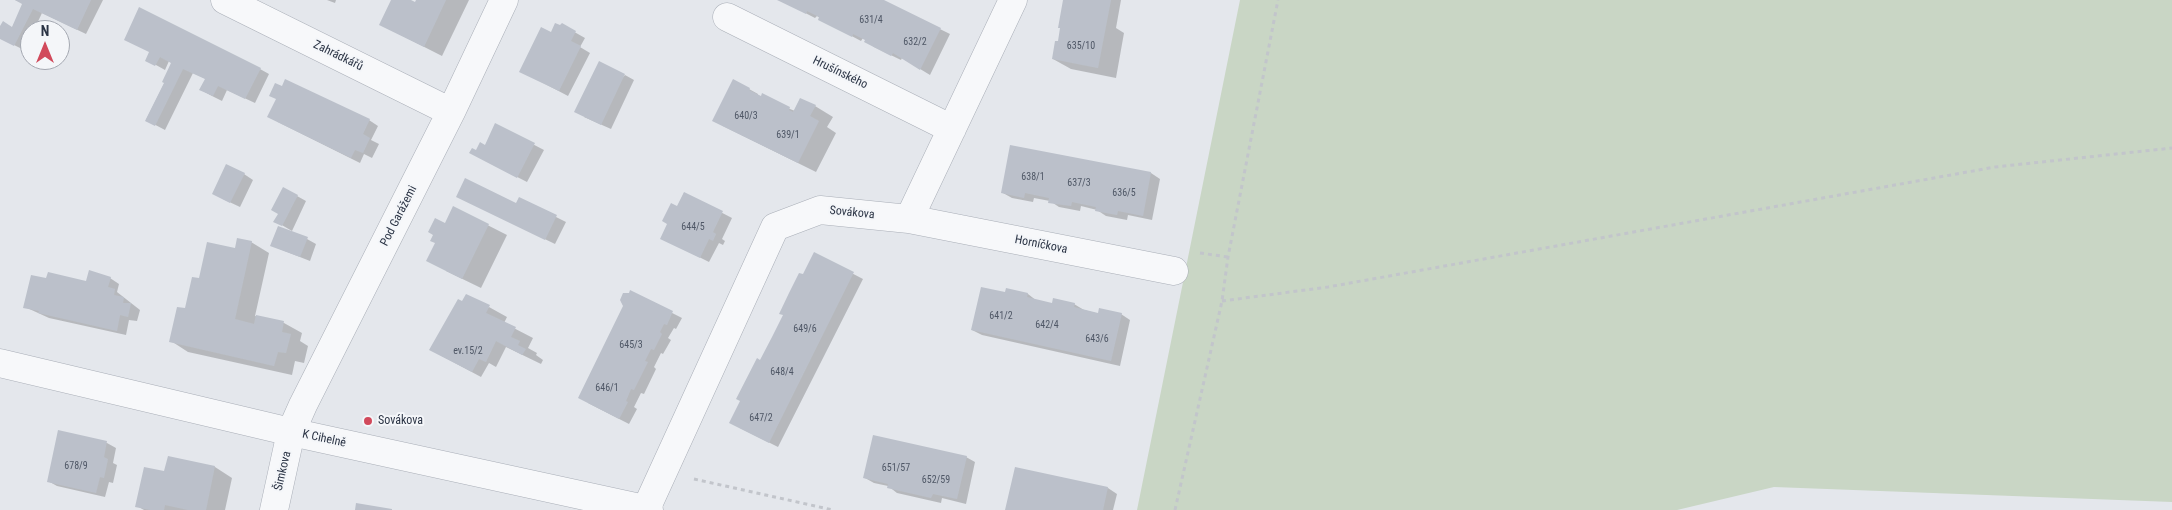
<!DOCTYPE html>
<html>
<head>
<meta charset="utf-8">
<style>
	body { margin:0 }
	#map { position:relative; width:2172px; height:510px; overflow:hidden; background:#e4e7ec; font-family:"Roboto Condensed",sans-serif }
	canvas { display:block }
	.north { position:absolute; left:20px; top:20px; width:50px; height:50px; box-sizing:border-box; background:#f4f6f9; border:1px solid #a4a8b1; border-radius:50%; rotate:0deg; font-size:14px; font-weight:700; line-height:20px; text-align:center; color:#2b3445 }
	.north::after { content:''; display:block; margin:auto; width:18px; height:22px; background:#d1495b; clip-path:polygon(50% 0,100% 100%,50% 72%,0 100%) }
</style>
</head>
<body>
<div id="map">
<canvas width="2172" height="510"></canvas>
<div class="north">N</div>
</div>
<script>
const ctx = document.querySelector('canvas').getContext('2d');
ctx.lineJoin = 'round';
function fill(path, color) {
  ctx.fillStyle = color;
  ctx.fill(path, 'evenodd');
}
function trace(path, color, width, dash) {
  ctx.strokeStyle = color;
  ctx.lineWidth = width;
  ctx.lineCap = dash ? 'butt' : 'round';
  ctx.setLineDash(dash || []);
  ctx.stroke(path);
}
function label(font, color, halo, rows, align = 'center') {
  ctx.font = font + ' "Roboto Condensed",sans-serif';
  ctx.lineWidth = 4;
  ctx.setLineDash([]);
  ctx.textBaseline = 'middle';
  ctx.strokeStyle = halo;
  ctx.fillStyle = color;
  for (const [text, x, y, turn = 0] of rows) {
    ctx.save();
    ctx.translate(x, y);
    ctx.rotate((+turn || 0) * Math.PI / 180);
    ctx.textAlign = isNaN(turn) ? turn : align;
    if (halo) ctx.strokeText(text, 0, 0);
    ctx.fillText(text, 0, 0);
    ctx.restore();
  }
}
const green = new Path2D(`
	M1240,0H2172V502L1774,487L1677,510H1137Z`);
const shadow = new Path2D(`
	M15,0H103L86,34L42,13L34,30H30V38L24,50L0,38V28H12L24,4Z
	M327,0H336L335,3Z
	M392,0H408L416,4L417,0H469L442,56L381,25Z
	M780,0H881L950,34L930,75L902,58L901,60L874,47L866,40L863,38L861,41L829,24L817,16L815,18Z
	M1066,0H1121L1116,28L1124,33L1116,78L1071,69L1053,59L1059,43Z
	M562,25L585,38L580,47L590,53L568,96L530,76L552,33Z
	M151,52L260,69L269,74L255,103L227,90L222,101L210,95L201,90L206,79L193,73L165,130L146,120L165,82L172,63L169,61L165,70L147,60Z
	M625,75L634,80L611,129L584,117Z
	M749,89L758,94V96L795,111L815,106L833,117L827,127L836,133L816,172L723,126Z
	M369,120L378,126L371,140L379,144L372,158L364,154L360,163L278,122Z
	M496,125L544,150L527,182L480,158L477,152L485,146Z
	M1011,147L1151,173L1160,179L1152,220L1128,215L1127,220L1106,216L1097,210L1081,206L1080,211L1059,207L1050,201L1034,198L1033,202L1012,198L1003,193Z
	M244,174L253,180L240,207L223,199Z
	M684,193L732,218L722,239L725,241L723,245L719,243L709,262L671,243L677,208Z
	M297,196L306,201L292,231L280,224Z
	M520,199L566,222L555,244L466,201L517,205Z
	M454,208L507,235L481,288L446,271V225Z
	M307,239L316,244L310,261L272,246Z
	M251,242L269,253L255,316L284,323L302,333L300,341L308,346L304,363L295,361L292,375L188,352L171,341L200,280L236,249Z
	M815,254L863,279L778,447L740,428L761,361Z
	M110,278L119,284L117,292L140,310L137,321L129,320L126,335L49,318L25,307L47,280L87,282Z
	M631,292L682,318L676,329L674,328L668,338L671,340L663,354L661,353L654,367L656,369L644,394L641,393L634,407L637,409L629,424L588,403Z
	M1006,294H1028L1037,301L1053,304H1074L1084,310L1099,314H1121L1130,320L1120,366L982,335L972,330Z
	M489,307L507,317L504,323L533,338L528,348L537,353L536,355L543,360L541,364L506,347L496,367L489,363L481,377L440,355Z
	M59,432L107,443L116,448L113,463L117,465L113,483L109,482L105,497L57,486L48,481Z
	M966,457L975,462L966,504L942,498L941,503L897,493L888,486L874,483L865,478Z
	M215,467L232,478L225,510H144L137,506L165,473Z
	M1108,488L1117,494L1113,510H1006Z`);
const building = new Path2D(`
	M15,0H91L77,30L33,9L14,46L0,39V26L3,21L12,27L22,4Z
	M391,0H411L415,2L416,0H446L424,47L379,25Z
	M777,0H884L941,28L920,70L893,53L891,56L864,42L865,40L853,34L852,37L818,20L819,17L807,11L806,14Z
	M1063,0H1111L1098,68L1052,59L1055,41H1058L1060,28H1058Z
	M139,7L261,68L245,99L218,86L213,96L199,90L205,79L183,69L155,126L145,121L164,83L162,82L171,63L160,57L155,66L145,61L149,52L124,40Z
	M555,23L560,25L562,23L576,31L571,41L581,46L559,91L519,72L541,27L551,32Z
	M599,61L625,74L601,125L574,112Z
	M285,79L370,119L363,134L370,138L363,153L355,150L351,158L267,117L276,99L269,96L275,83L282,86Z
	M733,79L750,88L749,90L761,96L762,93L790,107L789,110L793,112L800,98L816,105L810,116L819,121L798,163L712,121Z
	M495,123L535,143L517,178L469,153L472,148L476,150L480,142L485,145Z
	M1010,145L1151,172L1143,216L1118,211L1117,215L1095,211L1096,207L1072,202L1071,206L1048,203L1049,198L1025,193L1024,198L1001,193Z
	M226,164L245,173L230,203L212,194Z
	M465,178L516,203L519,197L557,215L545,240L456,197Z
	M283,187L298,195L282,226L273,222L278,214L271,210Z
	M684,192L723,211L713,232L716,234L713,241L709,239L700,258L660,239L667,224L662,221L671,203L677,206Z
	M453,206L489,224L462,279L426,261L435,243L430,241L433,235L428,232L435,218L445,223Z
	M278,226L308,237L300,257L270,246Z
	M237,238L252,241L235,319L254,324L256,315L284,321L282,332L291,334L286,353L278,352L274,366L169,342L177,307L185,308L192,277L199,278L207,242L235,248Z
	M814,252L854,272L769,443L729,423L740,401L736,399L757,358L760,360L772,337L783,315L779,314L789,293L799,273L803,274Z
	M89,270L111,277L108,287L115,289L114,295L124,297L123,303H131L128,317L120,315L117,331L38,313L39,311L23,308L31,275L46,278L48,272L86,281Z
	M981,287L1005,292L1006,288L1028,293L1027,297L1052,303L1053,298L1075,303L1074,307L1098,313L1099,308L1122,313L1111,361L971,330Z
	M630,290L673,311L667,325L664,324L660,332L662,334L654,350L651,349L645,361L648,362L634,390L631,389L626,401L628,402L619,419L578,398L623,306L620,300L623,293H629Z
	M466,294L490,305L486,313L516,327L511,337L520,341L518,345L526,349L522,355L496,341L486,362L479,359L472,372L429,350L458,299L462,301Z
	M58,430L107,441L104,457L108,459L104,478L100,477L96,493L47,482Z
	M873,435L967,456L957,499L933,494L931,498L887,488L888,484L863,478Z
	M168,456L215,466L206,510H188L165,505L164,510H150L135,507L144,467L164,471Z
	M1015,467L1108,487L1103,510H1005Z
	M356,503L392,509V510H355Z`);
const path = new Path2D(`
	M1200,253L1228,257
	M1222,301L1328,287L1995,167L2172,148
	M694,479L833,510
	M1175,510L1222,301L1228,257L1278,0`);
const minor = new Path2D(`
	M225,0L451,112
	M727,17L952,129
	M909,219L1174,271
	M646,509L775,227L820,210L909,219L1013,0
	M274,510L291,432L303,405L451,112L504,0`);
const tertiary = new Path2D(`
	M0,363L291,432L649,510`);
const markers = [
	[368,421,5,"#d1495b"]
];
const numberNames = [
	["631/4",871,20],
	["632/2",915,42],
	["635/10",1081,46],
	["640/3",746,116],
	["639/1",788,135],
	["638/1",1033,177],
	["637/3",1079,183],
	["636/5",1124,193],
	["644/5",693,227],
	["641/2",1001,316],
	["642/4",1047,325],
	["649/6",805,329],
	["643/6",1097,339],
	["645/3",631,345],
	["ev.15/2",468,351],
	["648/4",782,372],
	["646/1",607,388],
	["647/2",761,418],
	["678/9",76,466],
	["651/57",896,468],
	["652/59",936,480]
];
const streetNames = [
	["Zahrádkářů",338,56,26],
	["Hrušínského",840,73,26],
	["Sovákova",852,213,6],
	["Pod Garážemi",399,216,-63],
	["Horníčkova",1041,245,11],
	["K Cihelně",324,439,12],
	["Šimkova",283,471,-77]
];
const poiNames = [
	["Sovákova",378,421]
];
fill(green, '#c9d6c5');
fill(shadow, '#0003');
fill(building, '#bbc0ca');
trace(minor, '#a9aeb7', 29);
trace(tertiary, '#a9aeb7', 29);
trace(path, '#c2c5cb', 3, [4, 4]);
trace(minor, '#f7f8fa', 28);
trace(tertiary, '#f7f8fa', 28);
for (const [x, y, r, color] of markers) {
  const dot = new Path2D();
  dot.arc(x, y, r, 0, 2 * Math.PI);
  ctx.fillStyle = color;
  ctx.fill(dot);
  trace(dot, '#f4f6f9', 2);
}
label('10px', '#4f5766', null, numberNames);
label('12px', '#2b3445', '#f4f6f9', streetNames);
label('12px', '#2b3445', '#f4f6f9', poiNames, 'left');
</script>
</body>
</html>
